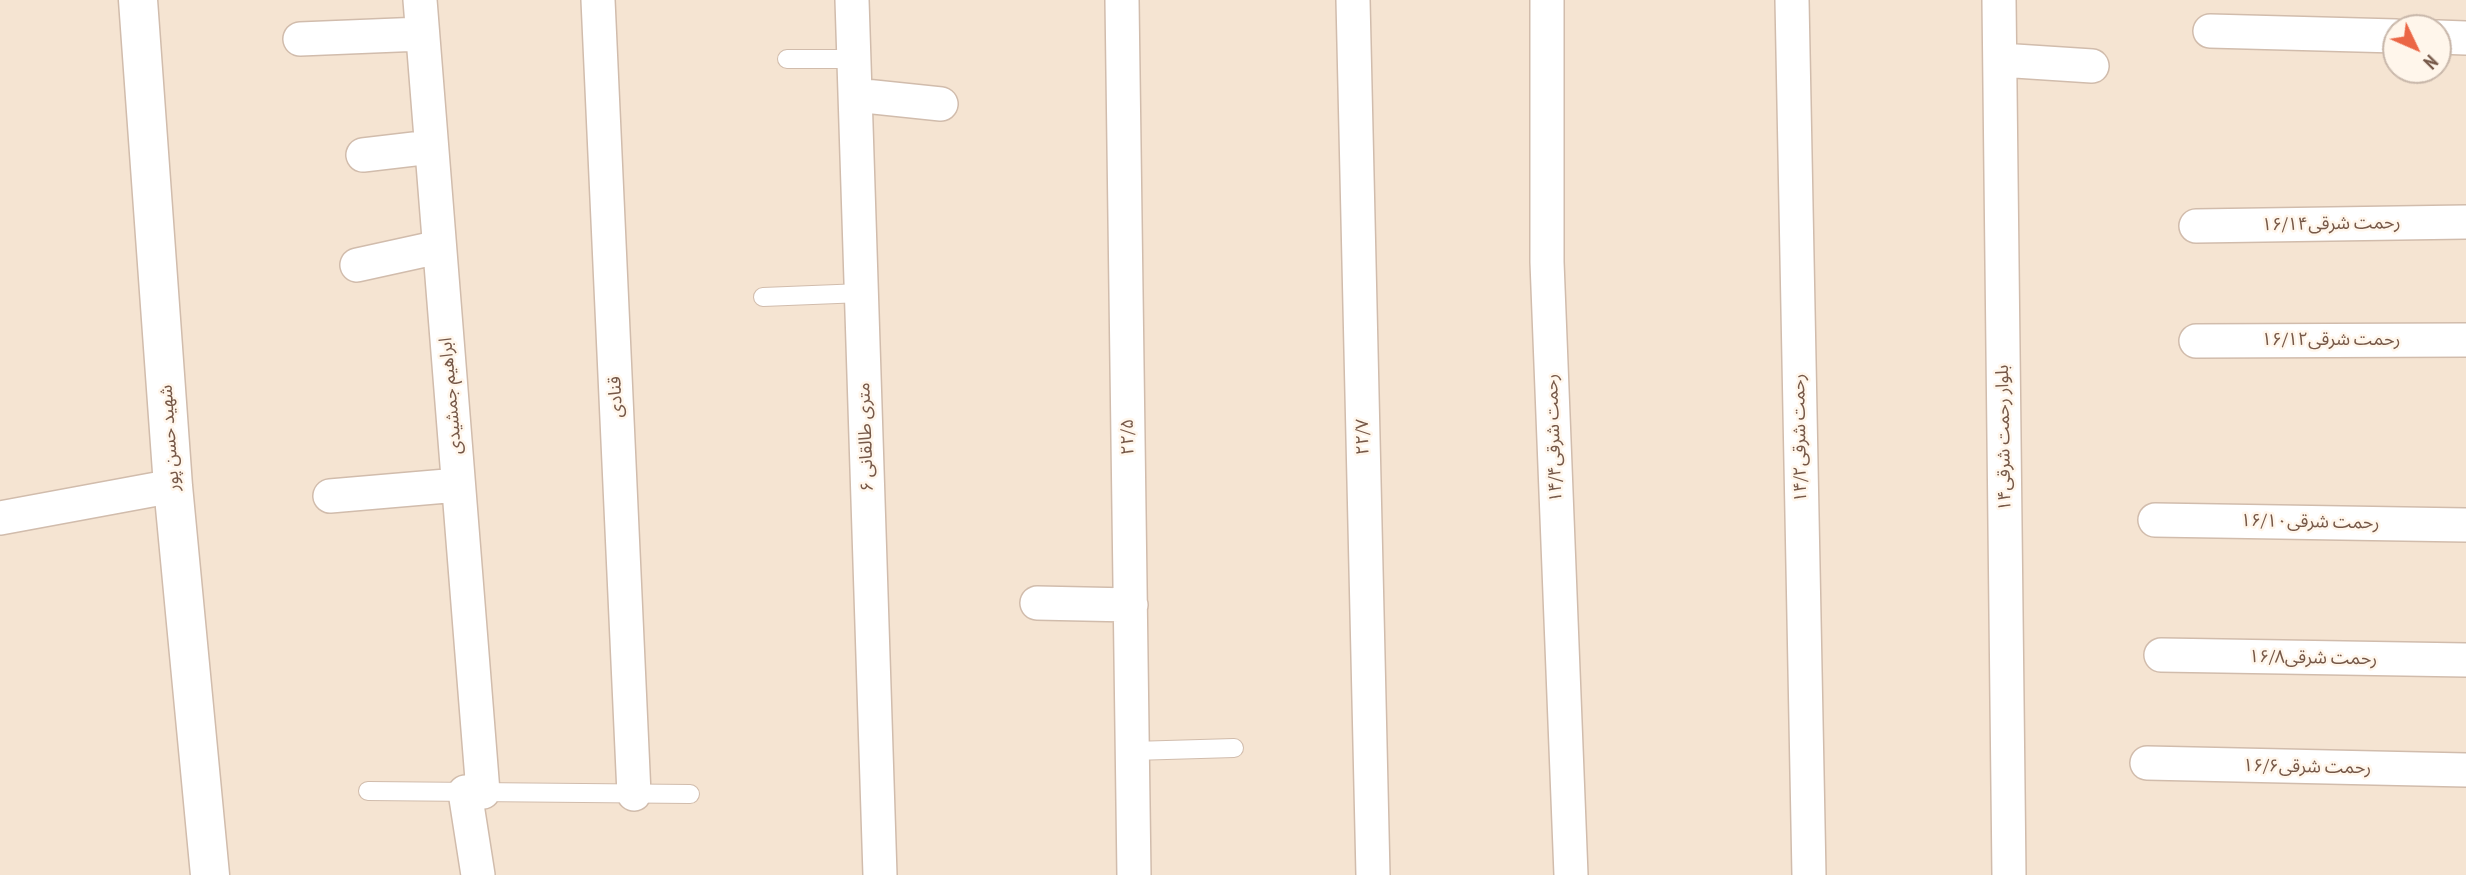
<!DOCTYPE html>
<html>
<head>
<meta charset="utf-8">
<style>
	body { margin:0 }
	#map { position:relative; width:2466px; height:875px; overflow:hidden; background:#fdf2e4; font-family:"PT Sans Narrow",sans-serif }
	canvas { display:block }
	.north { position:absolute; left:2382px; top:14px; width:70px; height:70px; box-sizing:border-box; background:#fff6eb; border:2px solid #c8b7aa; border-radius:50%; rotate:134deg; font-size:19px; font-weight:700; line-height:28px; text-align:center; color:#765848 }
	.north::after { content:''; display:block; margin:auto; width:24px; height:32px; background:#eb6645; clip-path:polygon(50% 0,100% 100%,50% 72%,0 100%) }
</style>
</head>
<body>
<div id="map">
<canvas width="2466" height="875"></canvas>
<div class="north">N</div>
</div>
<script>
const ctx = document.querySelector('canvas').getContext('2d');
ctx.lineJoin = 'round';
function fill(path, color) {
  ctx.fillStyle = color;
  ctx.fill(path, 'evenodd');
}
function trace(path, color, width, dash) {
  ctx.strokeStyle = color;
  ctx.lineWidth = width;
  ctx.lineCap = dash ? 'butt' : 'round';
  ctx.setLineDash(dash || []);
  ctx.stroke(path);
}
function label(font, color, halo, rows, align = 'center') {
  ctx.font = font + ' "PT Sans Narrow","Noto Sans Arabic",sans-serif';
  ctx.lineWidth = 5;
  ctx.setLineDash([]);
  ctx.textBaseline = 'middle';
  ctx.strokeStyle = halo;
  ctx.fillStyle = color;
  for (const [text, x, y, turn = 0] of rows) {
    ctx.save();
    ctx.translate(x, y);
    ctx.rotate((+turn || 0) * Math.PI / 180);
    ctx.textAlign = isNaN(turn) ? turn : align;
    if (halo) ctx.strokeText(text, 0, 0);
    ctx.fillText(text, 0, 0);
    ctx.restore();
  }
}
const residential = new Path2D(`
	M0,0H2466V875H0ZM2396,28H2438V70H2396Z`);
const service = new Path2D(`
	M787,59H854
	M763,297L862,293
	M1133,751L1234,748
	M368,791L690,794`);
const minor = new Path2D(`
	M420,0L483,792
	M598,0L634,794
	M852,0L880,875
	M1122,0L1134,875
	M1353,0L1373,875
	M1547,0V262L1571,875
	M1792,0L1809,875
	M1999,0L2009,875
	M2210,31L2396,36
	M2438,37L2466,38
	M300,39L422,34
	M2000,60L2092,66
	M855,95L941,104
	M363,155L431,147
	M2196,226L2466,222
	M357,265L439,247
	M2196,341L2466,340
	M330,496L458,485
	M0,518L173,486
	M2155,520L2466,525
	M1037,603L1131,605
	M2161,655L2466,660
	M2147,763L2466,770
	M465,792L478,875`);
const tertiary = new Path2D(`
	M138,0L173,486L210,875`);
const streetNames = [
	["۱۶/۱۴رحمت شرقی",2331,224,-1],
	["۱۶/۱۲رحمت شرقی",2331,340],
	["ابراهیم جمشیدی",451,396,-95],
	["قنادی",616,397,-93],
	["۶ متری طالقانی",866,437,-92],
	["۲۲/۵",1128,437,-91],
	["۲۲/۷",1363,437,-91],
	["شهید حسن پور",170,438,-94],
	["۱۴/۴رحمت شرقی",1554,438,-92],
	["۱۴/۲رحمت شرقی",1800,438,-91],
	["بلوار رحمت شرقی۱۴",2004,438,-91],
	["۱۶/۱۰رحمت شرقی",2310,522,1],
	["۱۶/۸رحمت شرقی",2313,658,1],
	["۱۶/۶رحمت شرقی",2307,767,1]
];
fill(residential, '#f5e4d2');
trace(service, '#d1bcac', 20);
trace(minor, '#d1bcac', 36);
trace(tertiary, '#d1bcac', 41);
trace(service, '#fff', 18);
trace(minor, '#fff', 33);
trace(tertiary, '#fff', 38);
label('18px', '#765848', '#fff6eb', streetNames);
</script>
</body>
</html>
